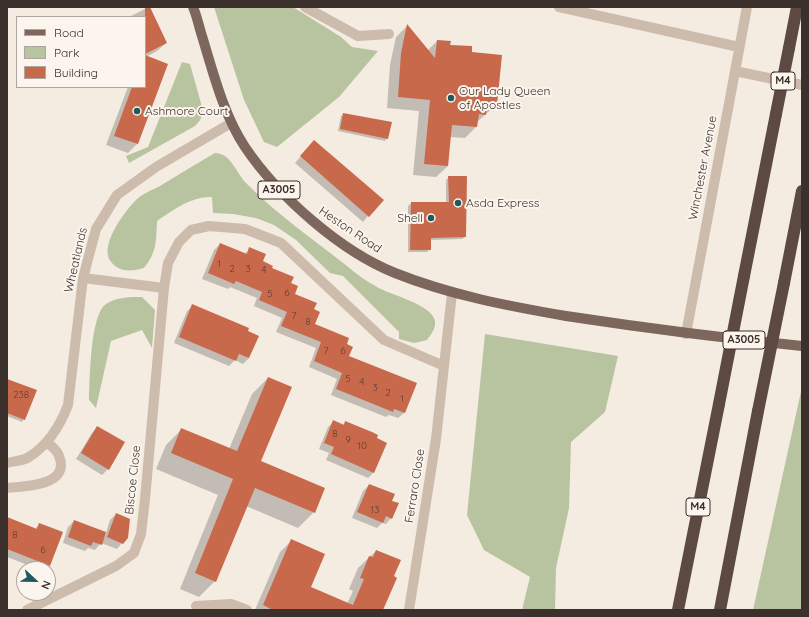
<!DOCTYPE html>
<html>
<head>
<meta charset="utf-8">
<style>
	body { margin:0 }
	#map { position:relative; width:809px; height:617px; overflow:hidden; background:#f4ebe1; font-family:Quicksand,sans-serif }
	canvas { display:block }
	.frame { position:absolute; inset:0; border:8px solid #3b302b; pointer-events:none }
	.legend { position:absolute; left:16px; top:16px; width:130px; height:72px; box-sizing:border-box; background:#fbf5ee; border:1px solid #aea6a0; margin:0; padding:5px 7px; list-style:none; font-size:12px; color:#3b302b }
	.legend li { display:flex; align-items:center; gap:8px; height:20px }
	.legend b { width:20px; border:1px solid #aea6a0 }
	.north { position:absolute; left:16px; top:561px; width:40px; height:40px; box-sizing:border-box; background:#fbf5ee; border:1px solid #aea6a0; border-radius:50%; rotate:112deg; font-size:11px; font-weight:700; line-height:16px; text-align:center; color:#3b302b }
	.north::after { content:''; display:block; margin:auto; width:14px; height:18px; background:#1f5a5e; clip-path:polygon(50% 0,100% 100%,50% 72%,0 100%) }
</style>
</head>
<body>
<div id="map">
<canvas width="809" height="617"></canvas>
<div class="frame"></div>
<ul class="legend">
<li><b style="height:5px;background:#7d675c"></b>Road</li>
<li><b style="height:11px;background:#b8c4a0"></b>Park</li>
<li><b style="height:11px;background:#c8694b"></b>Building</li>
</ul>
<div class="north">N</div>
</div>
<script>
const ctx = document.querySelector('canvas').getContext('2d');
ctx.lineJoin = 'round';
function fill(path, color) {
  ctx.fillStyle = color;
  ctx.fill(path, 'evenodd');
}
function trace(path, color, width, dash) {
  ctx.strokeStyle = color;
  ctx.lineWidth = width;
  ctx.lineCap = dash ? 'butt' : 'round';
  ctx.setLineDash(dash || []);
  ctx.stroke(path);
}
function label(font, color, halo, rows, align = 'center') {
  ctx.font = font + ' Quicksand,sans-serif';
  ctx.lineWidth = 4;
  ctx.setLineDash([]);
  ctx.textBaseline = 'middle';
  ctx.strokeStyle = halo;
  ctx.fillStyle = color;
  for (const [text, x, y, turn = 0] of rows) {
    ctx.save();
    ctx.translate(x, y);
    ctx.rotate((+turn || 0) * Math.PI / 180);
    ctx.textAlign = isNaN(turn) ? turn : align;
    if (halo) ctx.strokeText(text, 0, 0);
    ctx.fillText(text, 0, 0);
    ctx.restore();
  }
}
const green = new Path2D(`
	M214,7H293L341,37L352,47L378,51L339,97L277,147L264,142L244,100Z
	M182,62L190,64L202,107C203,116 201,120 195,126L129,163L126,156L148,147Z
	M215,153C231,153 236,173 246,183C275,213 314,240 347,266C356,274 366,281 377,287C390,295 432,304 435,321C436,329 431,334 427,340L414,343L399,339V332L343,276L330,273L296,240L274,225L256,218L233,214L213,213L212,197C192,196 173,210 157,221C156,241 157,252 144,268C132,271 121,273 112,263C97,248 124,212 136,200C142,194 152,190 160,186C178,175 196,164 215,153Z
	M142,297L155,310L152,348L142,330L111,341L96,408L89,400C90,380 90,315 106,304C116,297 130,297 142,297Z
	M485,334L618,356L605,412L571,442L569,508L556,568L555,610H522L530,577L484,550L467,515Z
	M802,387V610H753Z`);
const shadow = new Path2D(`
	M149,7L166,43L157,51L146,57L166,64L137,144L128,153L106,145L128,87H145V17H129Z
	M407,26L428,50L437,41L471,53L496,105L477,122V126L465,138L450,137L448,166L436,177L413,175L419,111L387,108L390,65L396,37Z
	M344,114L387,138L385,141L338,131L341,116Z
	M309,147L368,216L363,222L295,163Z
	M449,177L465,237L462,239L430,240V249L427,252H408V206L411,203H446V180Z
	M220,244L244,254L250,249L262,262L290,284L293,294L313,310L314,325L348,356L415,384L404,413L398,418L389,415L386,417L331,395L337,379L309,367L316,348L276,332L282,318L254,306L257,298L230,287L228,289L202,279L214,250Z
	M193,306L247,332L249,358L243,364L235,360L229,366L174,343L187,311Z
	M268,378L260,462L314,512L298,528L246,506L215,581L199,597L180,589L218,495L156,469L166,445L182,429L229,449L252,394Z
	M7,380L24,419L22,422L7,416Z
	M334,421L342,425L345,423L374,472L368,478L326,460L329,453L319,449L328,427Z
	M97,427L108,469L102,475L76,459L92,433Z
	M369,485L391,501V518L386,524L382,523L377,528L352,518L363,491Z
	M116,514L122,543L117,549L101,543L95,550L88,548L85,551L63,543L68,527L74,521L106,533L110,520Z
	M7,519L35,529L39,524L49,565L45,569H38L7,557Z
	M291,541L310,588L347,604L353,591L349,589L358,568L376,551L382,610H255L280,552Z`);
const building = new Path2D(`
	M145,7H150L167,43L145,54Z
	M407,24L435,58L437,40L451,41L450,45L472,46V52L502,55L497,105L487,104L486,115L479,114L477,127L452,125L448,166L424,164L430,100L398,97L401,53Z
	M145,55L168,64L138,144L114,136L132,87H145Z
	M343,113L392,122L388,139L340,129Z
	M314,140L384,200L369,217L300,156Z
	M448,176H467L466,237L431,238V250H410L411,202H449Z
	M220,243L247,254L249,247L266,254L263,261L273,266L272,268L294,277L291,283L298,286L295,294L317,303L314,309L320,312L315,324L349,338L347,344L353,347L349,356L417,383L405,413L394,409L393,412L336,389L342,373L314,361L321,342L281,326L287,312L259,300L262,292L236,281L234,284L208,273Z
	M192,304L249,328L248,331L259,336L249,358L239,354L236,361L179,337Z
	M268,377L292,387L261,461L325,488L315,513L255,488L216,582L195,573L233,479L171,453L181,428L237,451Z
	M7,379L37,390L25,420L7,413Z
	M333,420L344,425L345,421L372,432L378,435L377,438L387,443L374,473L331,454L334,447L324,443Z
	M97,426L125,442L109,470L81,453Z
	M369,484L395,494L392,501L399,503L392,519L386,516L383,523L357,512Z
	M116,513L130,519L128,538L123,544L107,537Z
	M7,517L37,529L39,523L63,532L50,566L7,549Z
	M74,520L106,532L102,545L93,542L91,546L68,537Z
	M291,539L325,554L311,587L353,605L364,579L360,578L369,556L373,557L376,550L401,560L394,576L397,578L383,610H273L263,605Z`);
const pedestrian = new Path2D(`
	M196,606L231,604L247,610`);
const minor = new Path2D(`
	M305,7L358,36L389,34
	M559,7L739,47
	M735,71L802,85
	M83,278L164,288
	M686,334L747,7
	M7,463C14,461 23,461 29,457C48,445 60,426 68,405L83,278L96,229L117,195L131,185L156,167L231,123
	M7,488C25,486 71,486 59,456C58,451 51,446 47,442
	M27,610L116,566L134,553L141,534L145,499L164,288L168,263L179,242L191,230L209,226L245,229L281,243L384,340L444,366
	M409,610L436,439L452,293`);
const primary = new Path2D(`
	M193,7C197,16 199,27 202,36C213,72 224,116 245,147C278,196 340,251 395,273C450,295 508,306 566,316C645,328 723,338 802,346`);
const motorway = new Path2D(`
	M789,48L797,7
	M744,276L776,114
	M784,283L802,191
	M678,610L719,404
	M720,610L758,411`);
const motorwayBridge = new Path2D(`
	M776,114L789,48
	M719,404L744,276
	M758,411L784,283`);
const markers = [
	[451,98,4,"#1f5a5e"],
	[137,111,4,"#1f5a5e"],
	[458,203,4,"#1f5a5e"],
	[431,218,4,"#1f5a5e"]
];
const numberNames = [
	["1",219,264],
	["2",232,269],
	["3",248,269],
	["4",264,270],
	["6",287,293],
	["5",270,294],
	["7",294,316],
	["8",308,322],
	["7",326,351],
	["6",343,351],
	["5",348,379],
	["4",362,382],
	["3",375,388],
	["2",388,393],
	["238",21,395],
	["1",402,399],
	["8",335,434],
	["9",348,440],
	["10",362,446],
	["13",375,510],
	["8",15,535],
	["6",43,550]
];
const shields = [
	[783,81,24],
	[279,190,42],
	[744,340,42],
	[698,507,24]
];
const shieldNames = [
	["M4",783,81],
	["A3005",279,190],
	["A3005",744,340],
	["M4",698,507]
];
const poiNames = [
	["Our Lady Queen",459,91],
	["of Apostles",459,105],
	["Ashmore Court",145,111],
	["Asda Express",466,203],
	["Shell",423,218,"right"]
];
const streetNames = [
	["Winchester Avenue",703,168,-79],
	["Heston Road",350,230,34],
	["Wheatlands",76,260,-77],
	["Biscoe Close",133,480,-84],
	["Ferraro Close",415,486,-81]
];
fill(green, '#b8c4a0');
fill(shadow, '#0003');
fill(building, '#c8694b');
trace(pedestrian, '#cdbbac', 10);
trace(minor, '#cdbbac', 10);
trace(primary, '#7d675c', 10);
trace(motorway, '#5c4a42', 12);
trace(motorwayBridge, '#5c4a42', 12);
for (const [x, y, r, color] of markers) {
  const dot = new Path2D();
  dot.arc(x, y, r, 0, 2 * Math.PI);
  ctx.fillStyle = color;
  ctx.fill(dot);
  trace(dot, '#fbf5ee', 1.5);
}
label('10px', '#5e3e33', null, numberNames);
for (const [x, y, w] of shields) {
  const box = new Path2D();
  box.roundRect(x - w / 2, y - 9, w, 18, 3);
  ctx.fillStyle = '#fbf5ee';
  ctx.fill(box);
  trace(box, '#3b302b', 1);
}
label('bold 11px', '#3b302b', null, shieldNames);
label('12px', '#3b302b', '#fbf5ee', poiNames, 'left');
label('12px', '#3b302b', '#fbf5ee', streetNames);
</script>
</body>
</html>
